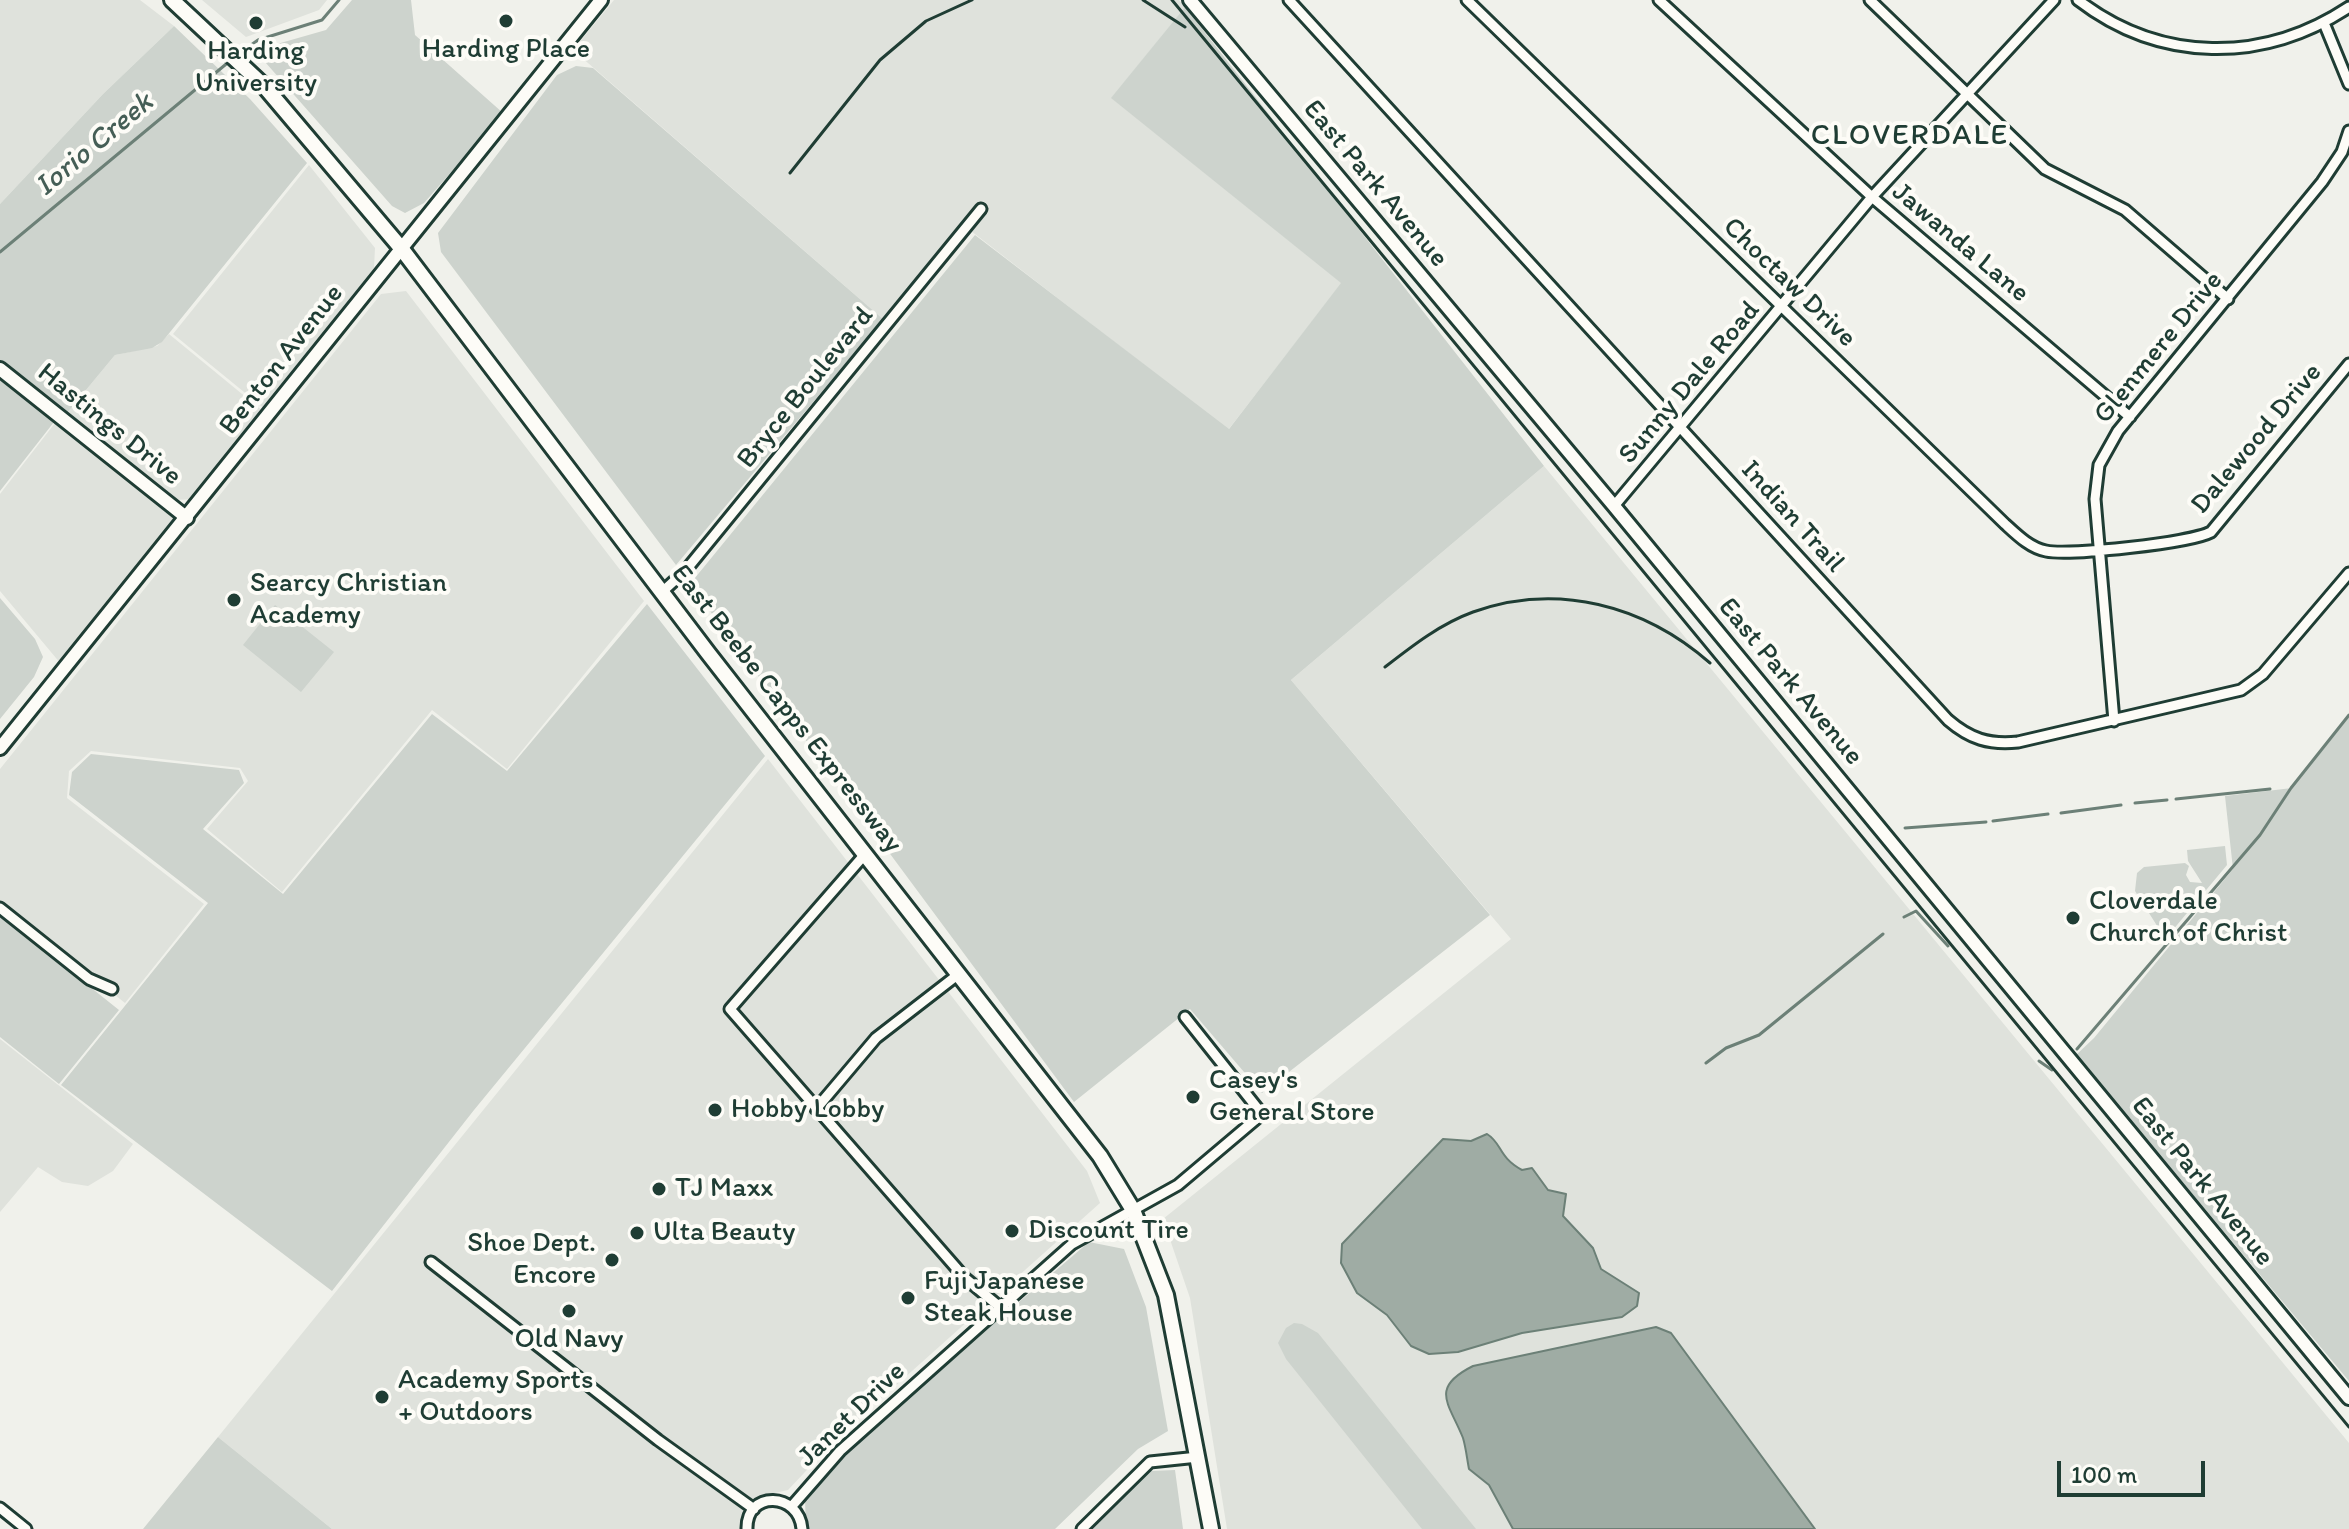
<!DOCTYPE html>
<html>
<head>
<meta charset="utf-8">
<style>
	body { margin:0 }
	#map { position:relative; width:2349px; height:1529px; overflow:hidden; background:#f0f1eb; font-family:Itim,sans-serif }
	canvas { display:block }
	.scale { position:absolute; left:2057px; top:1461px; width:148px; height:36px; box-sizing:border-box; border:4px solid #1f3d34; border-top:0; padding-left:10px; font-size:24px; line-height:28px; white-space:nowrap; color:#1f3d34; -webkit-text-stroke:6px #fdfcf7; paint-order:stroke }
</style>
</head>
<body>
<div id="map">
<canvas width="2349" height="1529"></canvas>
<div class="scale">100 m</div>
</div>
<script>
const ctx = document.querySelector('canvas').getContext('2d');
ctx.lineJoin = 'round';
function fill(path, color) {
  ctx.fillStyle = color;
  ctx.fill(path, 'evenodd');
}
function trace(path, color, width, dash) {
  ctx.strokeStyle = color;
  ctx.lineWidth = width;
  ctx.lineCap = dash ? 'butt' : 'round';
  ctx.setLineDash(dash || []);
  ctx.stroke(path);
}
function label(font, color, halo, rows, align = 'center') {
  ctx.font = font + ' Itim,sans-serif';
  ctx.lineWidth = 8;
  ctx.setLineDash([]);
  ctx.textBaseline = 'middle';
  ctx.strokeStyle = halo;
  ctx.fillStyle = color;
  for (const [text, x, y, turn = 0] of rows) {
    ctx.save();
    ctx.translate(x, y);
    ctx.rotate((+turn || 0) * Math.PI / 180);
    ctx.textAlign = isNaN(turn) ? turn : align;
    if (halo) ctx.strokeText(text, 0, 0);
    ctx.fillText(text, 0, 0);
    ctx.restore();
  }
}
const built = new Path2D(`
	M0,0H140L174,26L103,94L0,204Z
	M202,0H327L319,10L246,37Z
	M614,0H1179L1185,7L1112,98L1342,283L1228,430L962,224L883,319L573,50Z
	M309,165L375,248L374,268L266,410L173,334Z
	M406,291L644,601L507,769L432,710L282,892L207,829L248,781L240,768L91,751L69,771L67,798L204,904L125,1003L0,903V769L381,294Z
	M169,334L264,412L194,499L174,500L67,413L115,355L157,346Z
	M55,423L174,519L61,664L0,591V494Z
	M1544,466L2349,1443V1529H1227L1190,1298L1163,1219L1511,939L1291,680Z
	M768,759L1087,1171L1100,1203L837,1438L788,1490L761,1496L747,1508L740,1529H332L218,1437Z
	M0,1039L133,1144L113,1171L88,1186L62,1182L38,1167L0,1212Z`);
const green = new Path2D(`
	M352,0H411L415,35L503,113L424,203L405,213L392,206L258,54L263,48L326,30Z
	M1185,7L1544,466L1291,680L1490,915L1262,1093L1190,1009L1074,1102L690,584L975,235L1229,429L1341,283L1111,98Z
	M174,26L250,99L307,163L162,342L152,348L115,355L67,413L0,361V204L103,94Z
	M576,66L593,68L883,319L676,565L441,252L438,233L557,75Z
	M0,380L54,422L0,491Z
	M0,598L35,639L43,657L34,677L0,719Z
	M647,604L765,756L474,1110L332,1291L61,1085L208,903L69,795L72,772L91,754L239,770L244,783L203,829L283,894L432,714L507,771Z
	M275,605L334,652L301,692L243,645Z
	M2349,717V1381L2076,1055L2094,1038L2233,869L2225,796L2292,788Z
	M2225,846L2227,865L2172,931L2161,932L2135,891L2137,873L2144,867L2185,863L2189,866L2186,875L2190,882L2202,883L2188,861L2187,850Z
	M0,915L119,1010L59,1084L0,1037Z
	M1089,1242L1124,1249L1146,1307L1168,1431L1138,1449L1055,1529H806L805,1499L844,1452Z
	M1294,1323L1302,1324L1318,1333L1476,1529H1422L1286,1359L1278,1343L1286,1328Z
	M218,1437L332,1529H143Z
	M1175,1470L1183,1529H1090L1150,1471Z`);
const water = new Path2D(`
	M1487,1134C1502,1143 1498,1157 1522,1170L1532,1168L1548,1190L1566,1194L1563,1216L1593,1248L1601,1269L1639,1293L1637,1306L1622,1317L1522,1333L1458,1352L1429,1354L1411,1346L1387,1315L1357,1293L1341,1263L1342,1244L1443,1139L1471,1141Z
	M1656,1327L1671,1333L1815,1529H1513L1489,1485L1469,1469C1467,1459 1466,1448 1463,1438C1449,1403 1429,1388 1473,1366Z`);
const stream = new Path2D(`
	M237,55L258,40L322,20L339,0
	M0,252L231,60
	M2176,799L2270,789
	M2135,803L2167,800
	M2061,813L2121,805
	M1993,821L2048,814
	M1905,828L1986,822
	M1904,917L1916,911L1948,946
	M2077,1049L2260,835L2291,788L2349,715
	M2039,1061L2052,1070
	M1706,1063L1726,1048L1759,1035L1883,934`);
const street = new Path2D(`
	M1289,0L1948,720C1970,739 1989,745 2018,742L2241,690L2263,674L2349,573
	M1467,0L2005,524C2017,535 2030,548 2046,551C2069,556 2190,543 2211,532L2349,364
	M1659,0L1872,197L2130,417
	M1870,0L2045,169L2125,210L2228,299
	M2078,0C2160,63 2263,64 2349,7
	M2324,23L2349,84
	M1614,506L1872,197L2054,0
	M662,592L686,570L981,209
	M2114,721L2095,499L2099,465L2118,431L2322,182L2342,152L2349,131
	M866,853L730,1009L965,1278L1001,1308
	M0,908L89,979L112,989
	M816,1109L876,1038L960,973
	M431,1262L658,1440L754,1509
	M792,1506L840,1451L1072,1244L1178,1185L1262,1114L1185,1017
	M0,1508L26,1529
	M747,1529C746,1490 799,1492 802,1529
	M1082,1529L1150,1462L1198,1457`);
const secondary = new Path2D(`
	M1190,0L1614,506L2349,1398
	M0,369L187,518
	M0,748L601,0`);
const primary = new Path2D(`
	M172,0L265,87L401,248L708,653L1100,1156L1133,1210L1166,1295L1211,1529`);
const rail = new Path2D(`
	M1143,0L1185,27
	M1172,0L2349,1427
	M790,173L880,60L926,21L972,0
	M1385,667C1412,646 1440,624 1473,612C1557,582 1644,605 1710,663`);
const markers = [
	[506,21,8,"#1f3d34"],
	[256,23,8,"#1f3d34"],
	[234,600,8,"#1f3d34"],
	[2073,918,8,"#1f3d34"],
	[1193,1097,8,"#1f3d34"],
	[715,1110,8,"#1f3d34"],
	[659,1189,8,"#1f3d34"],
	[1012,1231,8,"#1f3d34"],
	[637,1233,8,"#1f3d34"],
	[612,1260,8,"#1f3d34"],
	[908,1298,8,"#1f3d34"],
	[569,1311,8,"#1f3d34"],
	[382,1397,8,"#1f3d34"]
];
const poiNames = [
	["Harding Place",506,50,"center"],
	["Harding",256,52,"center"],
	["University",256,84,"center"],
	["Searcy Christian",250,584],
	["Academy",250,616],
	["Cloverdale",2089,902],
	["Church of Christ",2089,934],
	["Casey's",1209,1081],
	["General Store",1209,1113],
	["Hobby Lobby",731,1110],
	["TJ Maxx",675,1189],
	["Discount Tire",1028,1231],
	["Ulta Beauty",653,1233],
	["Shoe Dept.",596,1244,"right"],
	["Encore",596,1276,"right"],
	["Fuji Japanese",924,1282],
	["Steak House",924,1314],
	["Old Navy",569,1340,"center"],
	["Academy Sports",398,1381],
	["+ Outdoors",398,1413]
];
const streetNames = [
	["East Park Avenue",1375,184,50],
	["Jawanda Lane",1960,243,40],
	["Choctaw Drive",1789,283,44],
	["Glenmere Drive",2159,348,-51],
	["Benton Avenue",282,360,-52],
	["Sunny Dale Road",1690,383,-50],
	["Bryce Boulevard",806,388,-51],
	["Hastings Drive",109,425,39],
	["Dalewood Drive",2257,439,-50],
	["Indian Trail",1792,517,48],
	["East Park Avenue",1790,682,50],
	["East Beebe Capps Expressway",786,709,52],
	["East Park Avenue",2202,1182,51],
	["Janet Drive",852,1415,-44]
];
const neighbourhoodNames = [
	["CLOVERDALE",1910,136]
];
const waterNames = [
	["Iorio Creek",95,145,-40]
];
fill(built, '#dfe2dc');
fill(green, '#cdd3cd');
fill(water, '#9faca4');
trace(water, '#6c8077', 2);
trace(stream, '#6c8077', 3);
trace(street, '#1f3d34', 15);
trace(secondary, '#1f3d34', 18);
trace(primary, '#1f3d34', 20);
trace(street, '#fdfcf7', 9);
trace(secondary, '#fdfcf7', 12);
trace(primary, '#fdfcf7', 14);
trace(rail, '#1f3d34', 3);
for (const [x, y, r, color] of markers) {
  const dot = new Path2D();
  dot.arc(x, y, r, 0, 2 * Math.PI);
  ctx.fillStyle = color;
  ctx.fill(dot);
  trace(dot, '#fdfcf7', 3);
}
label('28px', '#1f3d34', '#fdfcf7', poiNames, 'left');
label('28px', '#1f3d34', '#fdfcf7', streetNames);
ctx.letterSpacing = '2px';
label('30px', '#1f3d34', '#fdfcf7', neighbourhoodNames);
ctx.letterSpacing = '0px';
label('italic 30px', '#455e56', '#fdfcf7', waterNames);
</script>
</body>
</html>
